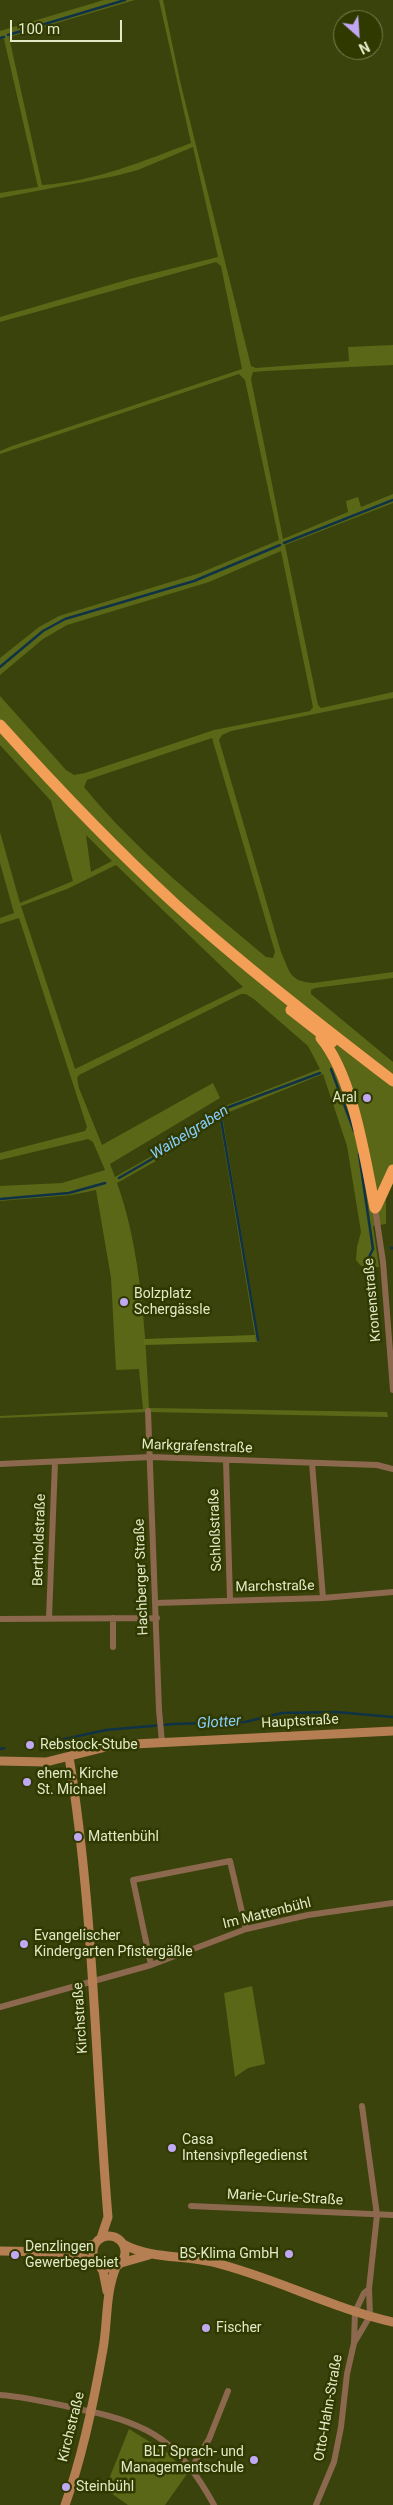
<!DOCTYPE html>
<html>
<head>
<meta charset="utf-8">
<style>
	body { margin:0 }
	#map { position:relative; width:393px; height:2505px; overflow:hidden; background:#3a430c; font-family:Roboto,sans-serif }
	canvas { display:block }
	.north { position:absolute; left:333px; top:10px; width:50px; height:50px; box-sizing:border-box; background:#303900; border:1px solid #777f4f; border-radius:50%; rotate:154deg; font-size:14px; font-weight:700; line-height:20px; text-align:center; color:#e1e9c6 }
	.north::after { content:''; display:block; margin:auto; width:18px; height:22px; background:#c0a8f3; clip-path:polygon(50% 0,100% 100%,50% 72%,0 100%) }
	.scale { position:absolute; left:10px; top:20px; width:112px; height:22px; box-sizing:border-box; border:2px solid #e1e9c6; border-top:0; padding-left:6px; font-size:15px; line-height:18px; white-space:nowrap; color:#e1e9c6; -webkit-text-stroke:4px #303900; paint-order:stroke }
</style>
</head>
<body>
<div id="map">
<canvas width="393" height="2505"></canvas>
<div class="north">N</div>
<div class="scale">100 m</div>
</div>
<script>
const ctx = document.querySelector('canvas').getContext('2d');
ctx.lineJoin = 'round';
function fill(path, color) {
  ctx.fillStyle = color;
  ctx.fill(path, 'evenodd');
}
function trace(path, color, width, dash) {
  ctx.strokeStyle = color;
  ctx.lineWidth = width;
  ctx.lineCap = dash ? 'butt' : 'round';
  ctx.setLineDash(dash || []);
  ctx.stroke(path);
}
function label(font, color, halo, rows, align = 'center') {
  ctx.font = font + ' Roboto,sans-serif';
  ctx.lineWidth = 5;
  ctx.setLineDash([]);
  ctx.textBaseline = 'middle';
  ctx.strokeStyle = halo;
  ctx.fillStyle = color;
  for (const [text, x, y, turn = 0] of rows) {
    ctx.save();
    ctx.translate(x, y);
    ctx.rotate((+turn || 0) * Math.PI / 180);
    ctx.textAlign = isNaN(turn) ? turn : align;
    if (halo) ctx.strokeText(text, 0, 0);
    ctx.fillText(text, 0, 0);
    ctx.restore();
  }
}
const green = new Path2D(`
	M104,0H135L9,37L42,185C93,182 144,161 191,143L159,0H163L180,81L251,366L256,368L349,361L348,347L393,345V365L265,371L253,372L251,379L283,539L348,512L346,501L358,497L361,507L393,494V503L285,545L318,705L321,708L393,692V698L231,731L222,735L219,740L281,952C290,972 289,981 313,983L393,972V978L315,988L311,990V994L393,1062V1183L386,1199V1224L373,1226L379,1267H364L360,1265L356,1260L357,1247L361,1232L347,1146L323,1074L222,1115L259,1341L256,1342L219,1116L163,1157L117,1183C141,1248 146,1338 149,1408L387,1412L388,1417L148,1412L0,1418V1416L143,1409L139,1369L116,1370L111,1278L96,1190L71,1195L0,1201V1186L62,1183L105,1170L93,1142L88,1139L0,1160V1153L85,1131L87,1127L19,918L0,924V918L14,913L0,863V832L20,903L73,881L51,801L0,745V696L66,770L74,775L85,773L214,730L310,711L313,707L281,551L209,582L67,625L43,639L0,675V658L39,627L59,616L200,573L279,540L245,380L239,374L0,454V451L12,446L242,369L221,266L216,262L0,322V317L130,279L218,257L193,147L138,170L115,176L0,198V193L38,187L4,39H0V31ZM212,738L275,952L273,958L266,957C203,904 136,851 84,787L87,780ZM86,835L112,861L91,872ZM116,865L243,987L75,1069L21,906L67,889ZM241,994H246L255,1000L308,1046L320,1069L225,1106L150,1157L115,1177L110,1164L220,1098L213,1083L102,1145L79,1088L77,1078L79,1075Z
	M252,1986L265,2064L248,2068L235,2077L224,1993Z
	M129,2429L168,2453L187,2474L165,2505H128L105,2489Z`);
const forest = new Path2D(`
	M255,1335L256,1342L144,1345V1339Z`);
const stream = new Path2D(`
	M8,35L125,0
	M0,38L4,37
	M284,543L393,500
	M0,667L43,631L65,619L194,581L280,545
	M331,1069L354,1131
	M220,1113L258,1340
	M359,1154L373,1249L369,1257
	M119,1178L152,1159L229,1107L320,1073
	M0,1199L69,1193L105,1183
	M391,1248H393
	M45,1740H60L106,1730L174,1724L245,1722L282,1713L336,1712L393,1717
	M0,1749L4,1748`);
const street = new Path2D(`
	M375,1208L383,1262L393,1390
	M148,1411L159,1710L162,1742
	M226,1460L230,1600
	M312,1463L323,1598
	M0,1464L151,1457L377,1465L393,1469
	M156,1603L323,1598L393,1592
	M49,1618L55,1462
	M113,1618V1647
	M0,1619L157,1618
	M151,1965L133,1880L230,1861L246,1929
	M0,2007L151,1965L246,1929L308,1915L393,1903
	M191,2206L393,2215
	M354,2343L370,2316L369,2289L377,2215L362,2106
	M0,2395C28,2397 56,2404 83,2410C151,2423 181,2444 214,2505
	M192,2467L209,2439L228,2391
	M316,2505L334,2462L341,2427L347,2374L354,2343L355,2312L364,2293L369,2289`);
const secondary = new Path2D(`
	M69,1757C94,1909 95,2064 108,2217L101,2238
	M0,1761L46,1762L114,1745L393,1731
	M93 2252a16 16 0 1 1 32 0a16 16 0 1 1-32 0Z
	M123,2244C150,2259 183,2255 212,2262C274,2277 331,2308 393,2322
	M0,2251L57,2252L95,2261
	M61,2251L95,2244
	M121,2263L149,2255
	M99,2265L103,2271L107,2291
	M65,2505C83,2455 94,2401 103,2349C108,2321 105,2294 116,2267`);
const highway = new Path2D(`
	M0,725C56,787 113,847 175,904C244,966 319,1024 393,1081
	M291,1010L332,1042
	M321,1038C353,1076 365,1159 375,1208
	M376,1207L393,1170`);
const markers = [
	[367,1098,5,"#c0a8f3"],
	[124,1302,5,"#c0a8f3"],
	[30,1745,5,"#c0a8f3"],
	[27,1782,5,"#c0a8f3"],
	[78,1837,5,"#c0a8f3"],
	[24,1944,5,"#c0a8f3"],
	[172,2148,5,"#c0a8f3"],
	[289,2254,5,"#c0a8f3"],
	[15,2255,5,"#c0a8f3"],
	[206,2328,5,"#c0a8f3"],
	[254,2460,5,"#c0a8f3"],
	[66,2487,5,"#c0a8f3"]
];
const poiNames = [
	["Aral",357,1098,"right"],
	["Bolzplatz",134,1294],
	["Schergässle",134,1310],
	["Rebstock-Stube",40,1745],
	["ehem. Kirche",37,1774],
	["St. Michael",37,1790],
	["Mattenbühl",88,1837],
	["Evangelischer",34,1936],
	["Kindergarten Pfistergäßle",34,1952],
	["Casa",182,2140],
	["Intensivpflegedienst",182,2156],
	["Denzlingen",25,2247],
	["Gewerbegebiet",25,2263],
	["BS-Klima GmbH",279,2254,"right"],
	["Fischer",216,2328],
	["BLT Sprach- und",244,2452,"right"],
	["Managementschule",244,2468,"right"],
	["Steinbühl",76,2487]
];
const streetNames = [
	["Kronenstraße",373,1300,-95],
	["Markgrafenstraße",197,1447,2],
	["Schloßstraße",216,1530,-92],
	["Bertholdstraße",40,1540,-88],
	["Hachberger Straße",142,1577,-92],
	["Marchstraße",275,1587,-1],
	["Hauptstraße",300,1722,-3],
	["Im Mattenbühl",267,1914,-14],
	["Kirchstraße",81,2018,-94],
	["Marie-Curie-Straße",285,2198,3],
	["Otto-Hahn-Straße",329,2408,-80],
	["Kirchstraße",72,2427,-76]
];
const waterNames = [
	["Waibelgraben",190,1133,-32],
	["Glotter",219,1723,-4]
];
fill(green, '#5a6717');
fill(forest, '#5f6d19');
trace(stream, '#103246', 2.5);
trace(street, '#8c694e', 6);
trace(secondary, '#b67f53', 9);
trace(highway, '#f49f58', 11);
for (const [x, y, r, color] of markers) {
  const dot = new Path2D();
  dot.arc(x, y, r, 0, 2 * Math.PI);
  ctx.fillStyle = color;
  ctx.fill(dot);
  trace(dot, '#303900', 2);
}
label('14px', '#e1e9c6', '#303900', poiNames, 'left');
label('14px', '#e1e9c6', '#303900', streetNames);
label('italic 15px', '#87cffe', '#303900', waterNames);
</script>
</body>
</html>
